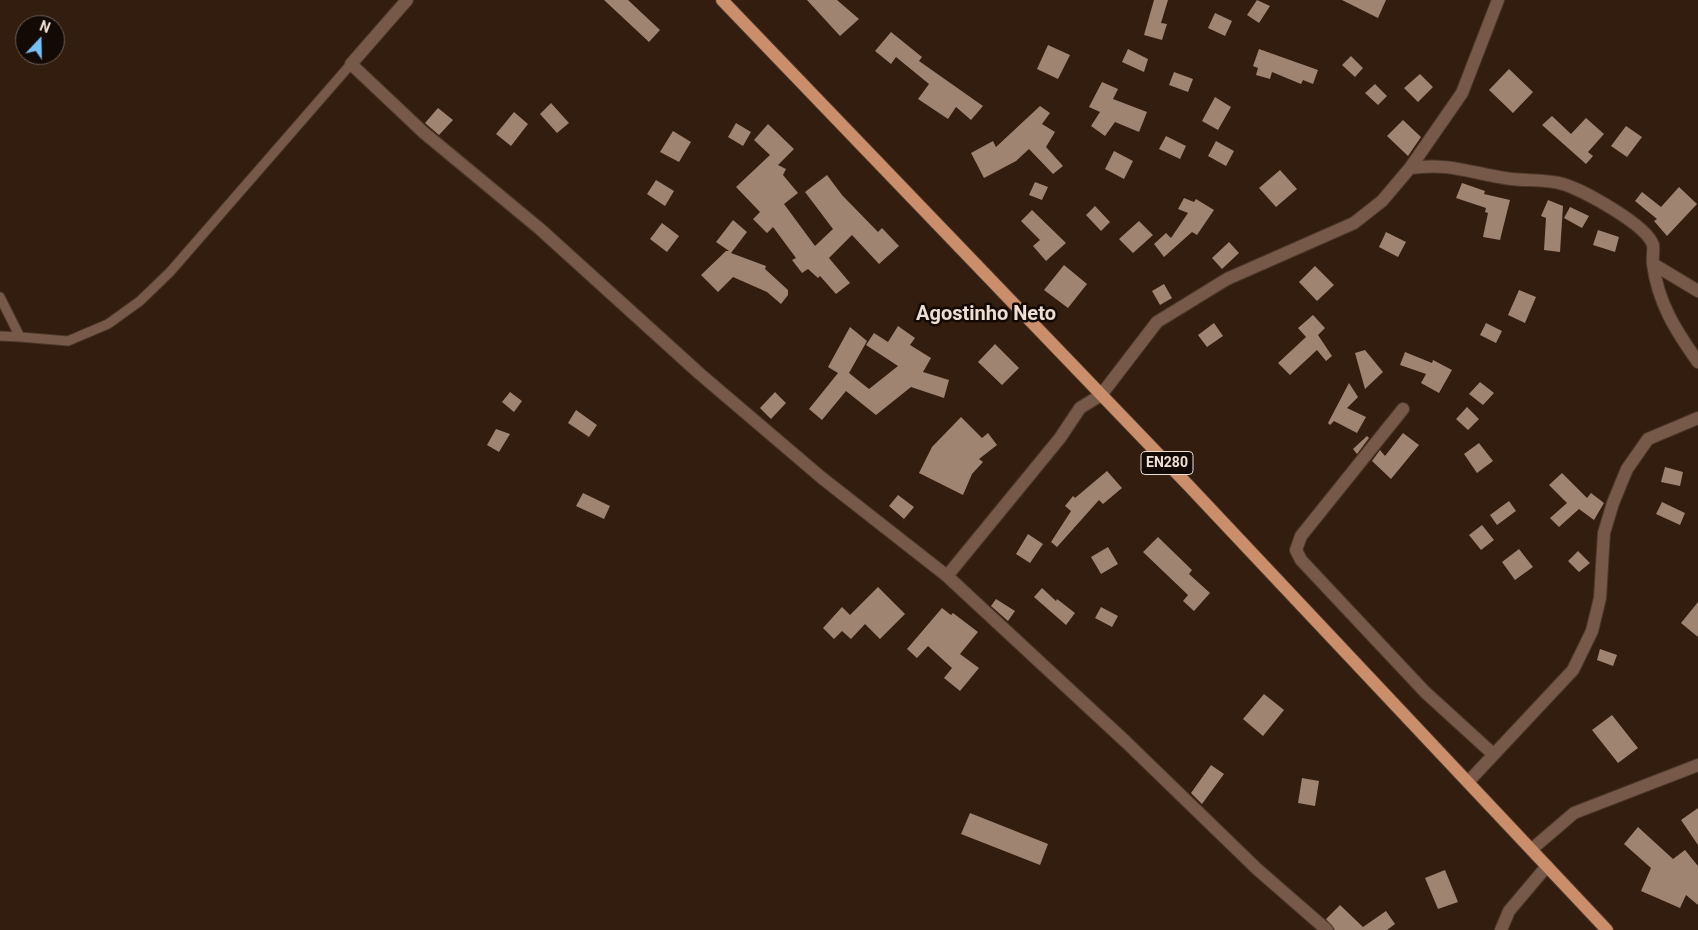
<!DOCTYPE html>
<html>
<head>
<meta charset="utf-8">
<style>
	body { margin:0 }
	#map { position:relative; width:1698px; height:930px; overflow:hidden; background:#331d0e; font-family:Roboto,sans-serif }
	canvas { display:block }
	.north { position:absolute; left:15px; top:15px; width:50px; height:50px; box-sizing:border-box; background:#140a05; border:1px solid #6b5f58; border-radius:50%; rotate:21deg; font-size:14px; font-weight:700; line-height:20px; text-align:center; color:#eeded4 }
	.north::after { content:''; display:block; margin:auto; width:18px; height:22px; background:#77bff7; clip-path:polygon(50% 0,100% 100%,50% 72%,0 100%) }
</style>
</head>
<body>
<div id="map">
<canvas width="1698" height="930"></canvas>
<div class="north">N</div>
</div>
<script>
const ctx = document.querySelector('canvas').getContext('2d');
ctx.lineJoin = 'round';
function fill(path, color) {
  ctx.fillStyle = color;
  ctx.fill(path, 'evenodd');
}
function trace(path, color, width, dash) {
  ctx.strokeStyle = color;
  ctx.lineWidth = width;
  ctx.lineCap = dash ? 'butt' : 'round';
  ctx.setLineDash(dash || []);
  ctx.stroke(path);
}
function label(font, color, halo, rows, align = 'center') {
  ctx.font = font + ' Roboto,sans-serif';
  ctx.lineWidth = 5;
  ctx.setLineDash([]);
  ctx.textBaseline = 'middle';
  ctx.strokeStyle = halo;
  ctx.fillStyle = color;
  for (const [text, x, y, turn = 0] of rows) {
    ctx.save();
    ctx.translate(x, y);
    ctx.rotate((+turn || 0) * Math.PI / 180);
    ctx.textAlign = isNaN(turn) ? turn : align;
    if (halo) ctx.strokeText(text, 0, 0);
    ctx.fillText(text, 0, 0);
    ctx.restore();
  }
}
const building = new Path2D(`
	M604,0H628L660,30L649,42Z
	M807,0H837L859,19L840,36Z
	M1154,0H1168L1161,23L1167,24L1162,40L1144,35Z
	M1257,0L1270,6L1259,23L1247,15Z
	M1342,0H1386L1378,18Z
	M1215,13L1232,21L1225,36L1208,28Z
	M891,32L922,57L919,61L983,106L971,120L956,107L948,119L918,99L929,84L896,57L891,64L875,51Z
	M1048,45L1070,55L1058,79L1037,69Z
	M1128,49L1148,59L1144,72L1122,62Z
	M1259,49L1318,70L1313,84L1303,80L1301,84L1272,72L1270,79L1256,75L1258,68L1253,66Z
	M1351,56L1363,68L1355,77L1342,65Z
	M1509,69L1533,92L1513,113L1489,90Z
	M1174,72L1193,79L1188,92L1169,85Z
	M1420,74L1433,87L1418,102L1404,88Z
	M1102,82L1118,89L1113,99L1147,112L1139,132L1115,122L1105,136L1091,126L1100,112L1089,107Z
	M1375,84L1387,96L1378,105L1365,93Z
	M1215,97L1231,107L1218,130L1202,121Z
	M551,103L569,123L557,133L540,114Z
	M1040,106L1050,113L1042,124L1055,132L1046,147L1063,166L1053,174L1029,149L1016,161L984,178L971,153L993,141L996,147Z
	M438,108L453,120L439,135L425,123Z
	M514,112L528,124L511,146L496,134Z
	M1552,116L1571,134L1586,118L1604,134L1588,152L1593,156L1586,164L1542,125Z
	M1403,120L1421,137L1408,156L1387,136Z
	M736,123L751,132L743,146L728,137Z
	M768,124L794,149L778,165L786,169L783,175L798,193L784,204L815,246L833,229L805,192L827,175L842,195L878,232L882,228L899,246L879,264L852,235L829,258L850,283L836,294L820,276L818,278L808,269L802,273L792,260L796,258L773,227L767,233L753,219L760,212L736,187L770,155L754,140Z
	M1626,126L1642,137L1627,157L1611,146Z
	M673,131L691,142L679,162L660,152Z
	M1166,136L1186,146L1180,159L1159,149Z
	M1216,141L1234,151L1226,166L1208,156Z
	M1114,151L1133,161L1124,179L1105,169Z
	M1280,170L1297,189L1276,207L1259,188Z
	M656,180L674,191L665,206L647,194Z
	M1035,182L1048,187L1042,200L1029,195Z
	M1462,183L1485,191L1484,194L1510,200L1500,240L1483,237L1488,213L1485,212L1486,208L1456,198Z
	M1679,187L1697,204L1667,236L1654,221L1657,219L1635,201L1642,192L1661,207Z
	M1184,198L1194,202L1196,199L1214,210L1197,235L1192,232L1164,257L1154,244L1166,233L1171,238L1188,213L1178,209Z
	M1548,200L1563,206L1560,252L1544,250L1546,218L1541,216Z
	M1095,206L1110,222L1101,231L1086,215Z
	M1570,207L1589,216L1582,228L1564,218Z
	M1032,210L1066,243L1046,261L1033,246L1040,240L1021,221Z
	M733,220L747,232L731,253L766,266L765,269L788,290V295L781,304L767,292L733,277L718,292L701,275L726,251H729L716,242Z
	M1139,221L1153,235L1133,253L1119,239Z
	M662,223L679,236L667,252L650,239Z
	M1598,230L1619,237L1615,252L1593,245Z
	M1386,232L1406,242L1398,257L1379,247Z
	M1229,242L1239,253L1222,269L1212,258Z
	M1064,265L1087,284L1068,308L1044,290Z
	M1315,266L1334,285L1317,301L1299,282Z
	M1164,284L1172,298L1160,305L1152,291Z
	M1519,290L1536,297L1525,323L1508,315Z
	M1313,315L1325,328L1318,335L1332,356L1326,361L1317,350L1290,375L1278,363L1306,337L1298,328Z
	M1214,323L1223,336L1207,347L1198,335Z
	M1486,323L1502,331L1496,343L1480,335Z
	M898,326L915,338L910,345L931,358L923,372L949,380L944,398L911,387L876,415L846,391L822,420L809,409L838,373L828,367L850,327L867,341L849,373L869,389L898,366L866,345L874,333L888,342Z
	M995,344L1019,368L1002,385L978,362Z
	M1365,350L1383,372L1365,389L1355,353Z
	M1405,352L1432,363L1433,360L1452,370L1439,393L1421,383L1426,374L1400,365Z
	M1480,382L1494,393L1483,405L1469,394Z
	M1349,383L1358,397L1347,408L1366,417L1357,433L1334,421L1330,425L1328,423Z
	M510,392L522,401L514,412L502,402Z
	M775,392L786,403L771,419L760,408Z
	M1467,407L1479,419L1468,430L1456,419Z
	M576,410L597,425L589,437L568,423Z
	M961,417L982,438L988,433L997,445L979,459L983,462L972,474L963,495L919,473L932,447Z
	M496,429L510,434L499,452L487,445Z
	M1403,433L1419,445L1391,479L1372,461L1380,450L1385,456Z
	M1367,436L1369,438L1357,454L1353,449Z
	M1479,443L1493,461L1477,473L1464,454Z
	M1665,467L1683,472L1680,486L1661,482Z
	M1107,471L1122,488L1103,504L1099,500L1057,547L1051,542L1071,511L1065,506L1073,496L1075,498Z
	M1562,473L1587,498L1591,493L1604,503L1594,520L1579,509L1559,527L1550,518L1567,503L1549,485Z
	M583,493L610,506L604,519L576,506Z
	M898,495L914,507L904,519L889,506Z
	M1509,501L1516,511L1497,525L1490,515Z
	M1662,502L1685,513L1680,525L1656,514Z
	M1482,525L1494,540L1481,550L1469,535Z
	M1028,534L1043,544L1030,563L1016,554Z
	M1158,537L1192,570L1189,574L1210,593L1194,611L1183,601L1188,595L1143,552Z
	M1108,547L1118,564L1101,574L1091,557Z
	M1519,549L1533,567L1515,580L1502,562Z
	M1578,551L1590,563L1579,572L1568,561Z
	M878,587L905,614L880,639L865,624L851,639L842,631L834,639L823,628L842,607L850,615Z
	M1042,588L1056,601L1057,599L1075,613L1066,625L1034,597Z
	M996,599L1015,611L1008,621L991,606Z
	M1698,602V637L1681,623Z
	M1101,607L1118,616L1112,627L1095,618Z
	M942,608L951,615L953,613L978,632L960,654L979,668L960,691L944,678L952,668L928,646L917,658L907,649Z
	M1600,649L1617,655L1613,666L1597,660Z
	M1264,694L1284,710L1263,736L1243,719Z
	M1612,715L1638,748L1618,763L1592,730Z
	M1211,765L1224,774L1202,804L1191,793Z
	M1302,778L1319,781L1315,806L1298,803Z
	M1698,808V845L1681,820Z
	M970,813L1048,844L1040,865L961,834Z
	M1638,827L1673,859L1685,850L1698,866V905L1686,895L1680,908L1641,891L1651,868L1624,844Z
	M1445,870L1458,902L1438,909L1425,878Z
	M1340,905L1363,927L1386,911L1395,924L1387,930H1335L1326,919Z`);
const service = new Path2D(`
	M0,297L20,337L68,341L108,324L140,301L170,272L351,64
	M0,336L20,337`);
const minor = new Path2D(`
	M407,0L351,64L423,132L540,229L700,374L822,478L947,576L1126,742L1257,869L1327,930
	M1410,168C1451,162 1472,174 1511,179C1528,181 1546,179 1563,184C1583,190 1647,225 1653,245C1654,251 1652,258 1653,264C1658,303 1676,331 1698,362
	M1653,264L1698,291
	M1403,409L1301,536L1296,550L1301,560L1425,692L1493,754
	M947,576L1060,438L1080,408L1101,395L1157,322L1227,279L1354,223L1382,201L1410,168L1462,93L1498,0
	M1468,782L1573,670L1592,631L1600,598L1604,533L1613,503L1627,469L1648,439L1698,418
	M1532,849L1574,813L1698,765
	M1501,930L1509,911L1547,866`);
const primary = new Path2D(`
	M722,0L1189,486L1607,930`);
const shields = [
	[1167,463,52]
];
const shieldNames = [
	["EN280",1167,463]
];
const districtNames = [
	["Agostinho Neto",986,315]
];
fill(building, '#a08472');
trace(service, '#4d382a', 11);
trace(minor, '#4d382a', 14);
trace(primary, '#4d382a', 14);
trace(service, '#765948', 9);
trace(minor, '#765948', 12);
trace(primary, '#ca8e6b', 12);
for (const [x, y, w] of shields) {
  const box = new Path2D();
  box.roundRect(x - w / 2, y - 11.5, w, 23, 4);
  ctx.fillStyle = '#140a05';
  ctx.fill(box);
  trace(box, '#eeded4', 1);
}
label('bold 14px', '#eeded4', null, shieldNames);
label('bold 20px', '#eeded4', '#140a05', districtNames);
</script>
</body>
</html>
